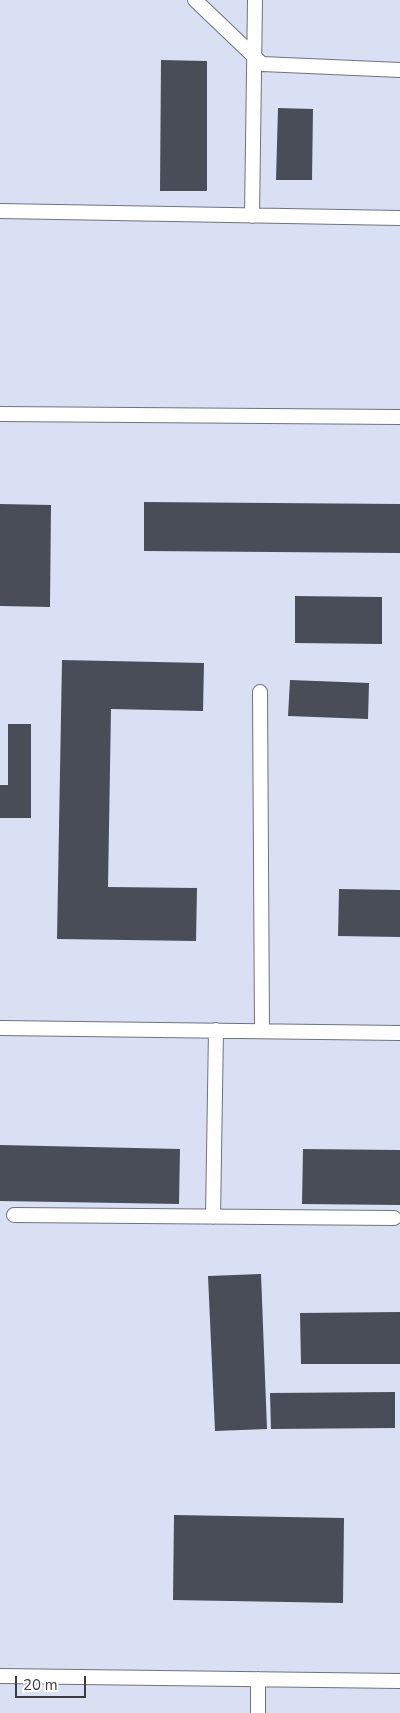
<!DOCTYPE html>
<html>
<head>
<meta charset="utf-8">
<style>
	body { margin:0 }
	#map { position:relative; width:400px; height:1713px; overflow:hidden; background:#e6ebf8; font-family:"Nunito Sans",sans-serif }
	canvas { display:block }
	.scale { position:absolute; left:15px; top:1676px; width:71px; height:22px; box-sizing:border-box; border:2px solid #3a3c41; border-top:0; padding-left:6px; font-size:15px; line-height:18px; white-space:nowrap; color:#3a3c41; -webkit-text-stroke:4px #fff; paint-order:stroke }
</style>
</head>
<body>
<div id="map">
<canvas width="400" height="1713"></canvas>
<div class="scale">20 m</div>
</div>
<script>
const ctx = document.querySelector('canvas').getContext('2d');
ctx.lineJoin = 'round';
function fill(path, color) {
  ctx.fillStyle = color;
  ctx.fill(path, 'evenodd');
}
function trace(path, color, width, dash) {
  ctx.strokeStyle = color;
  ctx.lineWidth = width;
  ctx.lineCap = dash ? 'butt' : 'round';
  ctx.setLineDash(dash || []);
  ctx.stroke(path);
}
const built = new Path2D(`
	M0,0H400V1713H0Z`);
const building = new Path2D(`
	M161,60L207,61V191H160Z
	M278,108L313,109L312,180H276Z
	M144,502L400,504V553L144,551Z
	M0,504L51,505L50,607L0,606Z
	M295,596L382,597V644L295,643Z
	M62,660L204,663L203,711L111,709L108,887L197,888L196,941L57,939Z
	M290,680L369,683L368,719L288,716Z
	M8,724H31V818H0V785H8Z
	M339,889L400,890V937L338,936Z
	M0,1145L180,1149L179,1204L0,1201Z
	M303,1149L400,1150V1205L302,1204Z
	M261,1274L267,1429L215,1431L208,1276Z
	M400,1312V1364H301L300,1313Z
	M395,1392V1428L271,1429L270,1393Z
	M174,1515L344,1518L343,1603L173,1600Z`);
const service = new Path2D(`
	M195,0L262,64L400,70
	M0,211L400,218
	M252,216L255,0
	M0,414L400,417
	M260,692L262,1031
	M0,1028L400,1033
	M14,1215L394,1218
	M213,1217L216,1030
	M0,1676L400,1681
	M258,1713V1679`);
fill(built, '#d9e0f4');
fill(building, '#494d58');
trace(service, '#6f737e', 16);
trace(service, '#fff', 14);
</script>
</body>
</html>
